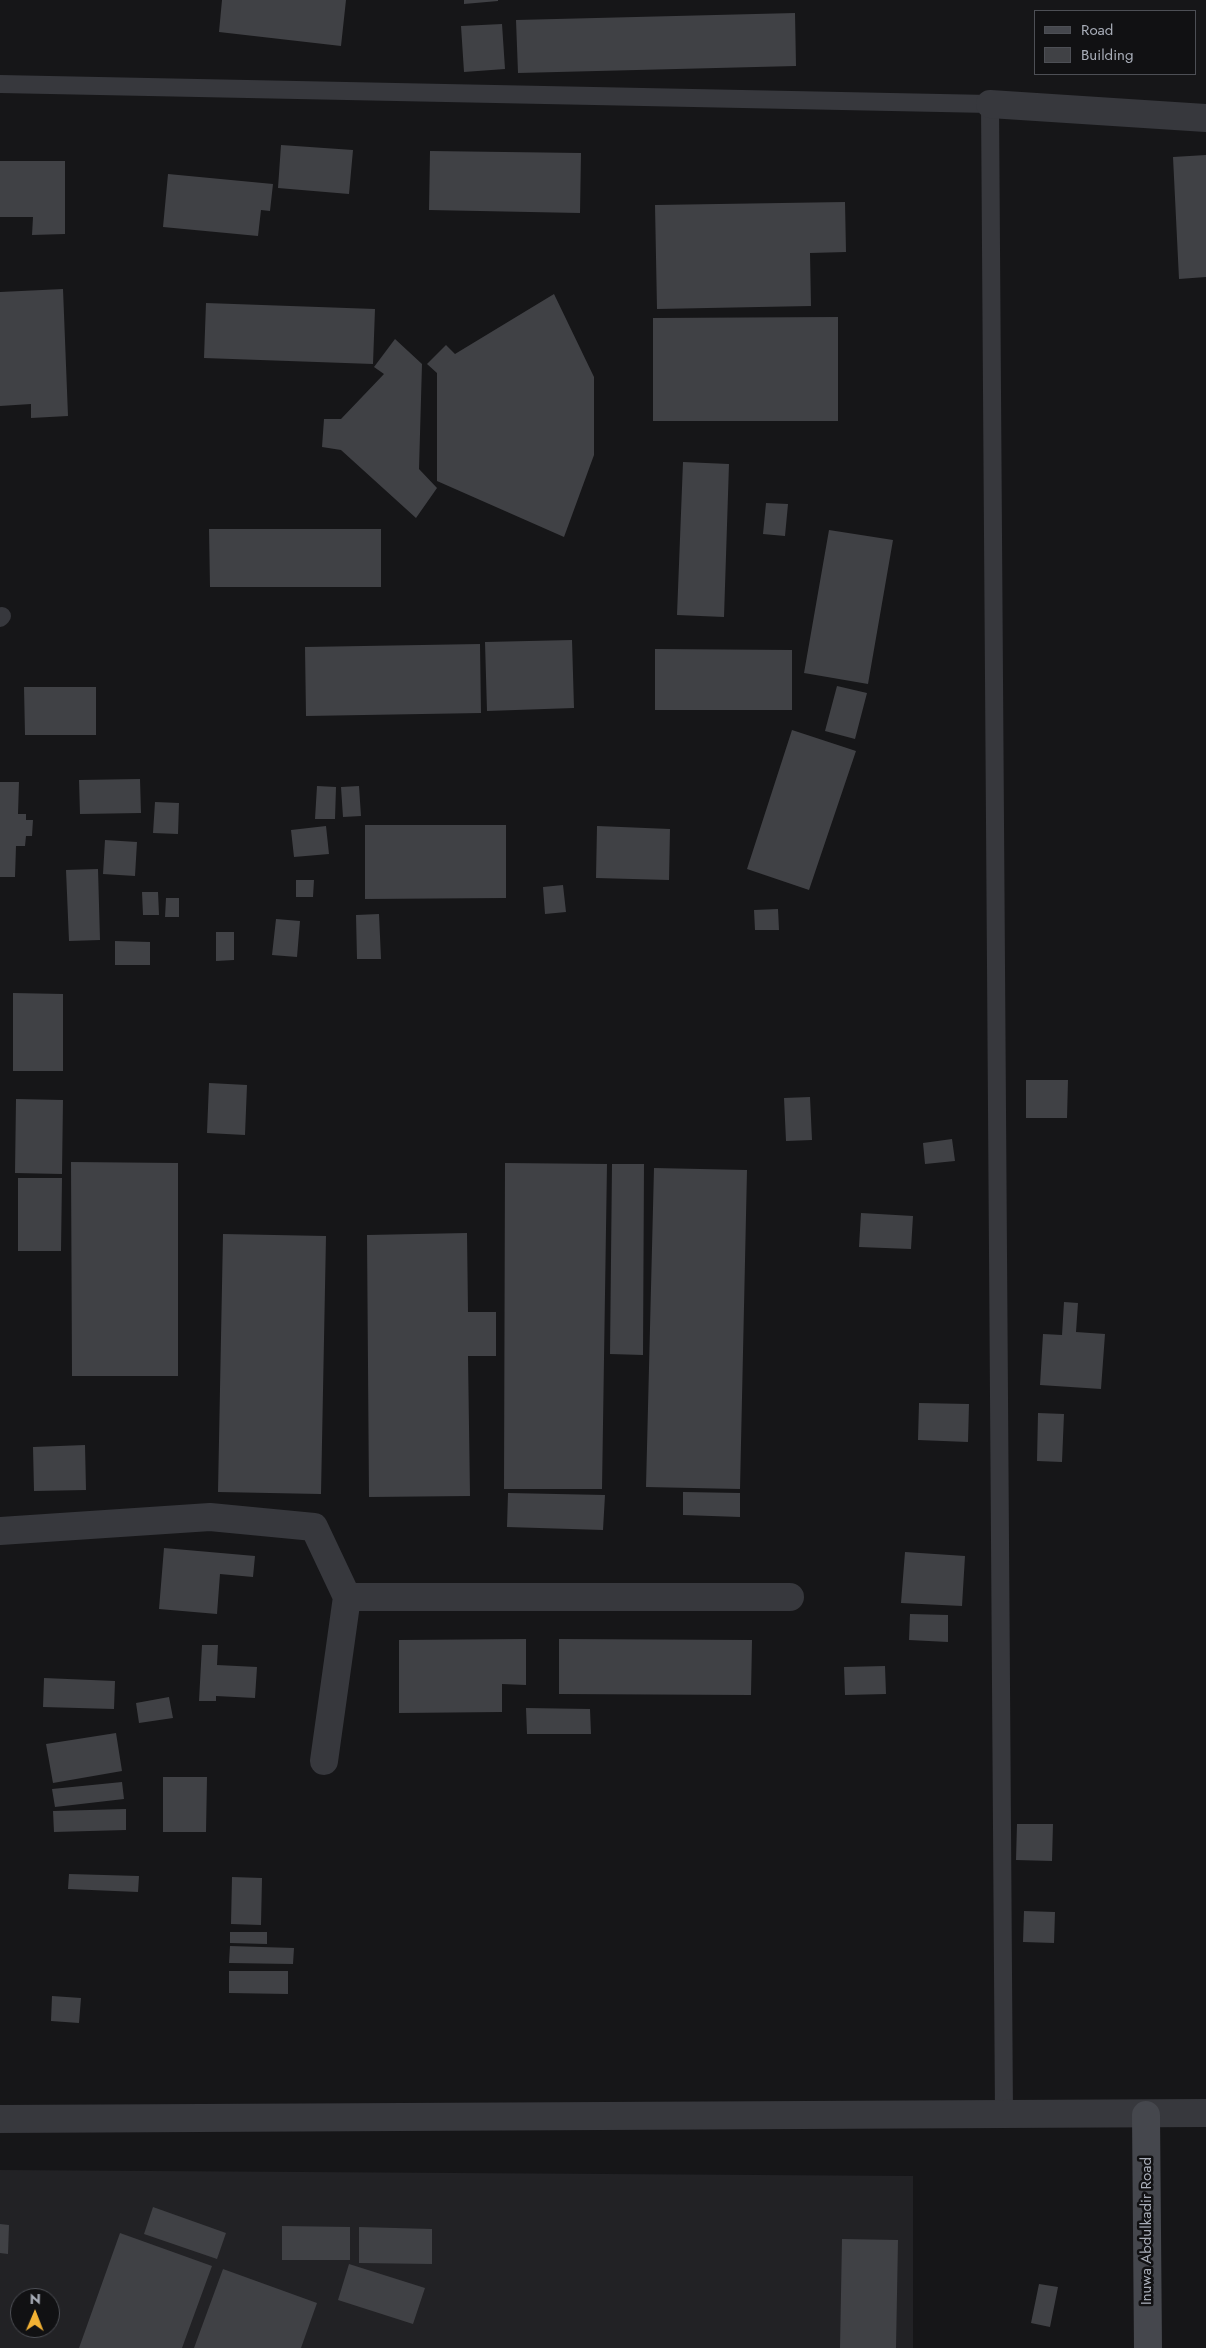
<!DOCTYPE html>
<html>
<head>
<meta charset="utf-8">
<style>
	body { margin:0 }
	#map { position:relative; width:1206px; height:2348px; overflow:hidden; background:#161618; font-family:Jost,sans-serif }
	canvas { display:block }
	.legend { position:absolute; left:1034px; top:10px; width:162px; height:65px; box-sizing:border-box; background:#111113; border:1px solid #4d4f55; margin:0; padding:6px 9px; list-style:none; font-size:15px; color:#a8adb8 }
	.legend li { display:flex; align-items:center; gap:10px; height:25px }
	.legend b { width:25px; border:1px solid #4d4f55 }
	.north { position:absolute; left:10px; top:2288px; width:50px; height:50px; box-sizing:border-box; background:#111113; border:1px solid #4d4f55; border-radius:50%; rotate:1deg; font-size:14px; font-weight:700; line-height:20px; text-align:center; color:#a8adb8 }
	.north::after { content:''; display:block; margin:auto; width:18px; height:22px; background:#f2b134; clip-path:polygon(50% 0,100% 100%,50% 72%,0 100%) }
</style>
</head>
<body>
<div id="map">
<canvas width="1206" height="2348"></canvas>
<ul class="legend">
<li><b style="height:6px;background:#45474d"></b>Road</li>
<li><b style="height:14px;background:#404145"></b>Building</li>
</ul>
<div class="north">N</div>
</div>
<script>
const ctx = document.querySelector('canvas').getContext('2d');
ctx.lineJoin = 'round';
function fill(path, color) {
  ctx.fillStyle = color;
  ctx.fill(path, 'evenodd');
}
function trace(path, color, width, dash) {
  ctx.strokeStyle = color;
  ctx.lineWidth = width;
  ctx.lineCap = dash ? 'butt' : 'round';
  ctx.setLineDash(dash || []);
  ctx.stroke(path);
}
function label(font, color, halo, rows, align = 'center') {
  ctx.font = font + ' Jost,sans-serif';
  ctx.lineWidth = 5;
  ctx.setLineDash([]);
  ctx.textBaseline = 'middle';
  ctx.strokeStyle = halo;
  ctx.fillStyle = color;
  for (const [text, x, y, turn = 0] of rows) {
    ctx.save();
    ctx.translate(x, y);
    ctx.rotate((+turn || 0) * Math.PI / 180);
    ctx.textAlign = isNaN(turn) ? turn : align;
    if (halo) ctx.strokeText(text, 0, 0);
    ctx.fillText(text, 0, 0);
    ctx.restore();
  }
}
const built = new Path2D(`
	M0,2170L913,2176V2348H0ZM20,2298H50V2328H20Z`);
const building = new Path2D(`
	M222,0H346L341,46L219,32Z
	M464,0H498V1L464,4Z
	M795,13L796,66L518,73L516,20Z
	M502,24L505,69L464,72L461,26Z
	M281,145L353,150L349,194L278,188Z
	M430,151L581,153L580,213L429,210Z
	M1206,155V277L1179,279L1173,157Z
	M0,161H65V234L32,235L33,217H0Z
	M168,174L273,184L270,211L261,210L258,236L163,227Z
	M845,202L846,252L810,253L811,306L657,309L655,205Z
	M63,289L68,416L31,418V404L0,406V292Z
	M554,294L594,377V455L564,537L437,481V373L427,364L446,345L455,354Z
	M206,303L375,309L373,364L204,358Z
	M838,317V421H653V318Z
	M395,339L422,364L419,469L437,488L416,518L341,450L322,447L324,419H341L384,374L374,367Z
	M683,462L729,464L724,617L677,615Z
	M766,503L788,504L785,536L763,534Z
	M209,529H381V587H210Z
	M829,530L893,540L868,684L804,673Z
	M572,640L574,708L487,711L485,642Z
	M480,644L481,713L306,716L305,647Z
	M655,649L792,650V710H655Z
	M837,686L867,693L855,739L825,731Z
	M24,687H96V735H25Z
	M792,730L856,751L809,890L747,869Z
	M140,779L141,813L80,814L79,780Z
	M0,782H19L18,814H26V820H33L32,836H26L25,846H16L15,877H0Z
	M317,786L336,787L335,819H315Z
	M359,786L361,816L343,817L341,787Z
	M155,802L179,803L178,834L153,833Z
	M365,825H506V898L365,899Z
	M326,826L329,854L294,857L291,830Z
	M597,826L670,829L669,880L596,878Z
	M105,840L137,842L135,876L103,874Z
	M98,869L100,940L69,941L66,870Z
	M296,880H314L313,897H296Z
	M563,885L566,912L545,914L543,887Z
	M142,892H158L159,915H143Z
	M166,898H179V917H165Z
	M778,909L779,930H755L754,910Z
	M379,914L381,959H357L356,915Z
	M276,919L300,921L297,957L272,955Z
	M216,932H234V960L216,961Z
	M115,941L150,942V965H115Z
	M13,993L63,994V1071H13Z
	M1026,1080H1068L1067,1118H1026Z
	M209,1083L247,1085L245,1135L207,1133Z
	M810,1097L812,1140L786,1141L784,1098Z
	M16,1099L63,1100L62,1174L15,1173Z
	M952,1139L955,1161L925,1164L923,1143Z
	M71,1162L178,1163V1376H72Z
	M505,1163L607,1164L602,1489H504Z
	M612,1164H644L643,1355L610,1354Z
	M654,1168L747,1170L740,1489L646,1487Z
	M18,1178H62L61,1251H18Z
	M861,1213L913,1216L911,1249L859,1247Z
	M467,1233L468,1312H496V1356H468L470,1496L369,1497L367,1235Z
	M223,1234L326,1236L321,1494L218,1492Z
	M1064,1302L1078,1303L1076,1332L1105,1334L1101,1389L1040,1385L1043,1334L1062,1335Z
	M919,1403L969,1404L968,1442L918,1440Z
	M1038,1413L1064,1414L1062,1462L1037,1461Z
	M85,1445L86,1490L34,1491L33,1447Z
	M683,1492L740,1493V1517L683,1515Z
	M508,1493L605,1495L603,1530L507,1527Z
	M164,1548L255,1556L253,1577L220,1574L217,1614L159,1609Z
	M905,1552L965,1556L962,1606L901,1603Z
	M910,1614L948,1615V1642L909,1640Z
	M526,1639V1685L502,1684V1712L399,1713V1640Z
	M559,1639L752,1640L751,1695L559,1694Z
	M202,1645H218L217,1665L257,1667L255,1698L216,1696V1701H199Z
	M885,1666L886,1694L845,1695L844,1667Z
	M44,1678L115,1681L114,1709L43,1707Z
	M169,1697L173,1718L139,1723L136,1703Z
	M526,1708L590,1709L591,1734H527Z
	M116,1733L122,1771L53,1783L46,1744Z
	M163,1777H207L206,1832H163Z
	M122,1782L124,1799L55,1807L52,1789Z
	M126,1809V1830L54,1832L53,1811Z
	M1017,1824H1053L1052,1861L1016,1860Z
	M69,1874L139,1876L138,1892L68,1889Z
	M232,1877L262,1878L261,1925L231,1924Z
	M1024,1911L1055,1912L1054,1943L1023,1942Z
	M230,1932H267V1944L230,1943Z
	M230,1946L294,1948L293,1964L229,1963Z
	M229,1971H288V1994L229,1993Z
	M52,1996L81,1998L79,2023L51,2021Z
	M153,2207L226,2233L217,2259L144,2234Z
	M0,2224L9,2225L8,2254L0,2253Z
	M282,2226L350,2227V2260H282Z
	M359,2227L432,2229V2264L359,2263Z
	M120,2233L212,2266L182,2348H79Z
	M842,2239L898,2240L896,2348H840Z
	M349,2264L425,2288L413,2324L338,2300Z
	M223,2269L317,2303L301,2348H194Z
	M1039,2284L1058,2287L1050,2327L1031,2323Z`);
const service = new Path2D(`
	M0,84L990,104L1004,2115
	M0,618L2,616`);
const minor = new Path2D(`
	M990,104L1206,118
	M0,1531L210,1517L314,1527L347,1597L324,1761
	M347,1597H790
	M0,2119L1206,2113`);
const secondary = new Path2D(`
	M1146,2115L1148,2348`);
const streetNames = [
	["Inuwa Abdulkadir Road",1147,2231,-90]
];
fill(built, '#222225');
fill(building, '#404145');
trace(service, '#37383d', 18);
trace(minor, '#37383d', 28);
trace(secondary, '#45474d', 28);
label('15px', '#a8adb8', '#111113', streetNames);
</script>
</body>
</html>
